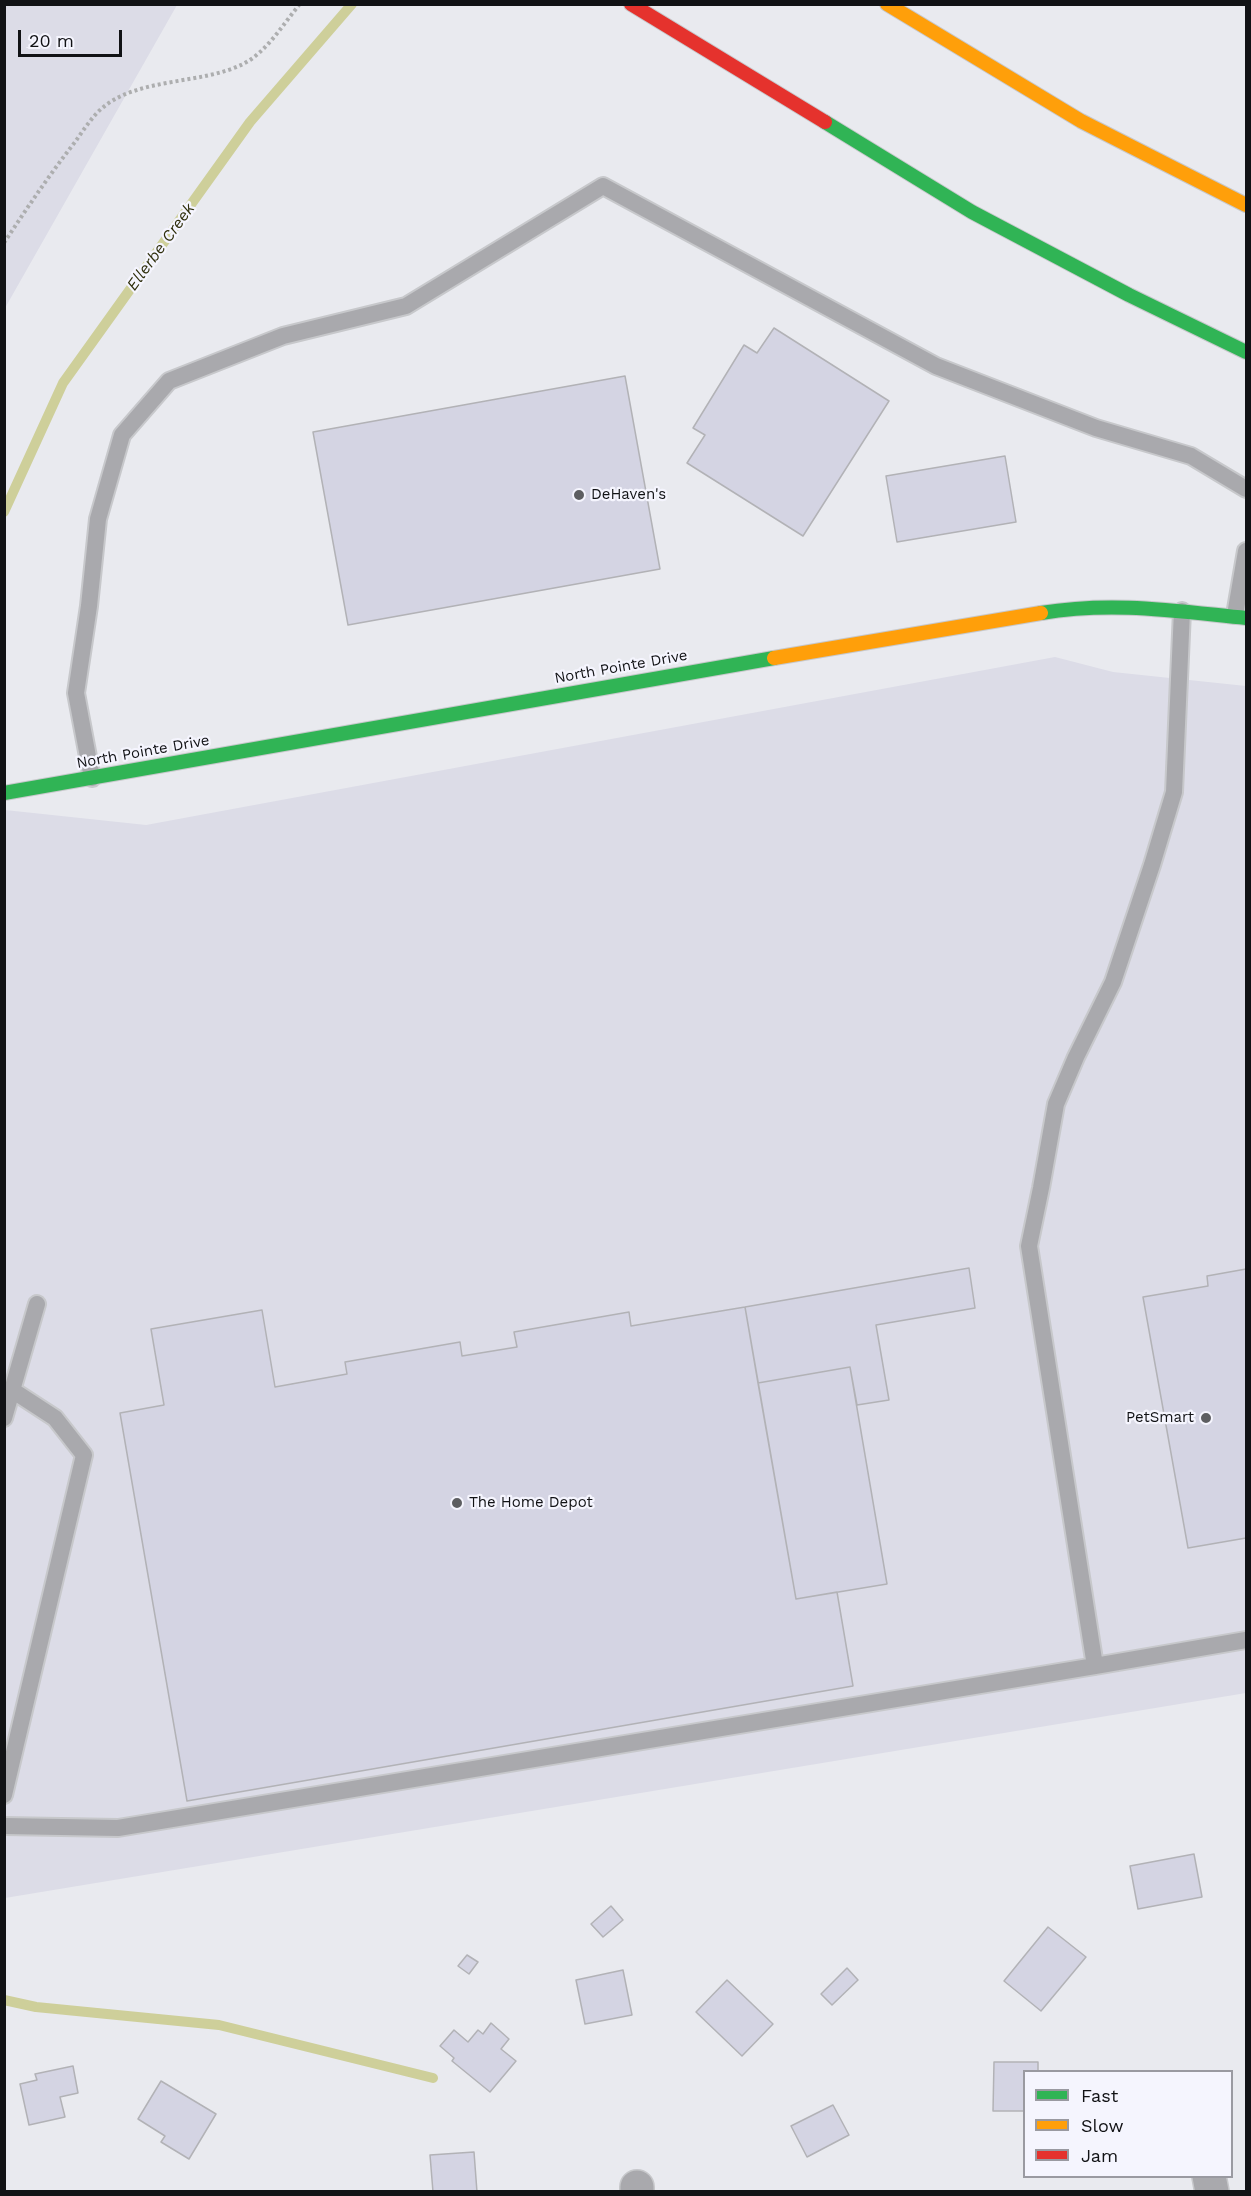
<!DOCTYPE html>
<html>
<head>
<meta charset="utf-8">
<style>
	body { margin:0 }
	#map { position:relative; width:1251px; height:2196px; overflow:hidden; background:#e9eaef; font-family:"Work Sans",sans-serif }
	canvas { display:block }
	.frame { position:absolute; inset:0; border:6px solid #111215; pointer-events:none }
	.legend { position:absolute; left:1023px; top:2070px; width:210px; height:108px; box-sizing:border-box; background:#f5f5fe; border:2px solid #9a9aa1; margin:0; padding:8px 10px; list-style:none; font-size:18px; color:#111215 }
	.legend li { display:flex; align-items:center; gap:12px; height:30px }
	.legend b { width:30px; border:2px solid #9a9aa1 }
	.scale { position:absolute; left:18px; top:30px; width:104px; height:27px; box-sizing:border-box; border:3px solid #111215; border-top:0; padding-left:8px; font-size:18px; line-height:21px; white-space:nowrap; color:#111215; -webkit-text-stroke:4px #f5f5fe; paint-order:stroke }
</style>
</head>
<body>
<div id="map">
<canvas width="1251" height="2196"></canvas>
<div class="frame"></div>
<ul class="legend">
<li><b style="height:8px;background:#30b455"></b>Fast</li>
<li><b style="height:8px;background:#ff9f0a"></b>Slow</li>
<li><b style="height:8px;background:#e5322d"></b>Jam</li>
</ul>
<div class="scale">20 m</div>
</div>
<script>
const ctx = document.querySelector('canvas').getContext('2d');
ctx.lineJoin = 'round';
function fill(path, color) {
  ctx.fillStyle = color;
  ctx.fill(path, 'evenodd');
}
function trace(path, color, width, dash) {
  ctx.strokeStyle = color;
  ctx.lineWidth = width;
  ctx.lineCap = dash ? 'butt' : 'round';
  ctx.setLineDash(dash || []);
  ctx.stroke(path);
}
function label(font, color, halo, rows, align = 'center') {
  ctx.font = font + ' "Work Sans",sans-serif';
  ctx.lineWidth = 4.5;
  ctx.setLineDash([]);
  ctx.textBaseline = 'middle';
  ctx.strokeStyle = halo;
  ctx.fillStyle = color;
  for (const [text, x, y, turn = 0] of rows) {
    ctx.save();
    ctx.translate(x, y);
    ctx.rotate((+turn || 0) * Math.PI / 180);
    ctx.textAlign = isNaN(turn) ? turn : align;
    if (halo) ctx.strokeText(text, 0, 0);
    ctx.fillText(text, 0, 0);
    ctx.restore();
  }
}
const built = new Path2D(`
	M5,4L177,5L5,308L4,5Z
	M1055,657L1113,672L1246,686V1693L5,1898V810L146,825Z`);
const stream = new Path2D(`
	M4,512L63,383L250,122L352,4
	M4,2000L36,2007L219,2025L433,2078`);
const building = new Path2D(`
	M774,328L889,401L803,536L687,463L705,435L693,428L744,345L757,353Z
	M625,376L660,569L348,625L313,432Z
	M1005,456L1016,522L897,542L886,476Z
	M969,1268L975,1308L876,1325L889,1400L857,1405L850,1367L758,1383L745,1307Z
	M1246,1269V1538L1188,1548L1143,1297L1208,1286L1207,1276Z
	M745,1307L796,1599L837,1592L853,1686L187,1801L120,1413L164,1405L151,1329L262,1310L275,1387L347,1374L345,1362L460,1342L462,1356L517,1347L514,1332L629,1312L631,1326Z
	M850,1367L887,1584L796,1599L758,1383Z
	M1194,1854L1202,1897L1138,1909L1130,1866Z
	M611,1906L623,1920L603,1937L591,1924Z
	M1048,1927L1086,1957L1041,2011L1004,1981Z
	M467,1955L478,1962L469,1974L458,1966Z
	M847,1968L858,1980L832,2005L821,1994Z
	M623,1970L632,2015L585,2024L576,1980Z
	M727,1980L773,2024L742,2056L696,2012Z
	M491,2023L509,2039L501,2049L516,2061L490,2092L452,2061L454,2058L440,2046L454,2030L468,2042L478,2030L483,2034Z
	M994,2062H1038V2072H1024V2111H993Z
	M73,2066L78,2093L60,2097L65,2117L29,2125L20,2084L37,2080L35,2074Z
	M161,2081L216,2114L189,2159L161,2142L165,2136L138,2119Z
	M833,2105L849,2135L807,2157L791,2126Z
	M474,2152L477,2192H433L430,2155Z`);
const path = new Path2D(`
	M4,243C27,208 50,174 75,142C83,131 91,118 101,109C137,77 201,85 243,64C267,52 283,24 300,4`);
const lane = new Path2D(`
	M1182,611L1174,792L1152,865L1113,982L1076,1057L1056,1104L1041,1188L1029,1246L1095,1666L1246,1640
	M1235,615L1246,551
	M92,778L76,693L89,606L98,519L122,435L169,381L283,336L406,306L603,186L936,366L1096,428L1191,456L1246,489
	M4,1418L37,1304
	M4,1795L84,1455L55,1418L12,1390
	M4,1826L118,1828L1095,1666`);
const street = new Path2D(`
	M1209,2176L1212,2192
	M637,2187V2192`);
const fast = new Path2D(`
	M825,122L972,212L1129,295L1246,352
	M1041,613C1113,601 1175,611 1246,618
	M4,793L774,658`);
const slow = new Path2D(`
	M887,4L1081,121L1246,205
	M774,658L1041,613`);
const jam = new Path2D(`
	M631,4L825,122`);
const markers = [
	[579,495,6,"#5d5e61"],
	[1206,1418,6,"#5d5e61"],
	[457,1503,6,"#5d5e61"]
];
const poiNames = [
	["DeHaven's",591,495],
	["PetSmart",1194,1418,"right"],
	["The Home Depot",469,1503]
];
const streetNames = [
	["North Pointe Drive",621,667,-10],
	["North Pointe Drive",143,752,-10]
];
const waterNames = [
	["Ellerbe Creek",161,247,-54]
];
fill(built, '#dcdce7');
trace(stream, '#cecf9a', 10);
fill(building, '#d4d4e3');
trace(building, '#b2b2b6', 1.5);
trace(lane, '#c7c8cb', 20);
trace(street, '#c7c8cb', 36);
trace(fast, '#c7c8cb', 16);
trace(slow, '#c7c8cb', 16);
trace(jam, '#c7c8cb', 16);
trace(path, '#adaeaf', 4, [3, 3]);
trace(lane, '#a9a9ad', 16);
trace(street, '#a9a9ad', 33);
trace(fast, '#30b455', 14);
trace(slow, '#ff9f0a', 14);
trace(jam, '#e5322d', 14);
for (const [x, y, r, color] of markers) {
  const dot = new Path2D();
  dot.arc(x, y, r, 0, 2 * Math.PI);
  ctx.fillStyle = color;
  ctx.fill(dot);
  trace(dot, '#f5f5fe', 2);
}
label('15px', '#111215', '#f5f5fe', poiNames, 'left');
label('15px', '#111215', '#f5f5fe', streetNames);
label('italic 16px', '#2f2f0c', '#f5f5fe', waterNames);
</script>
</body>
</html>
